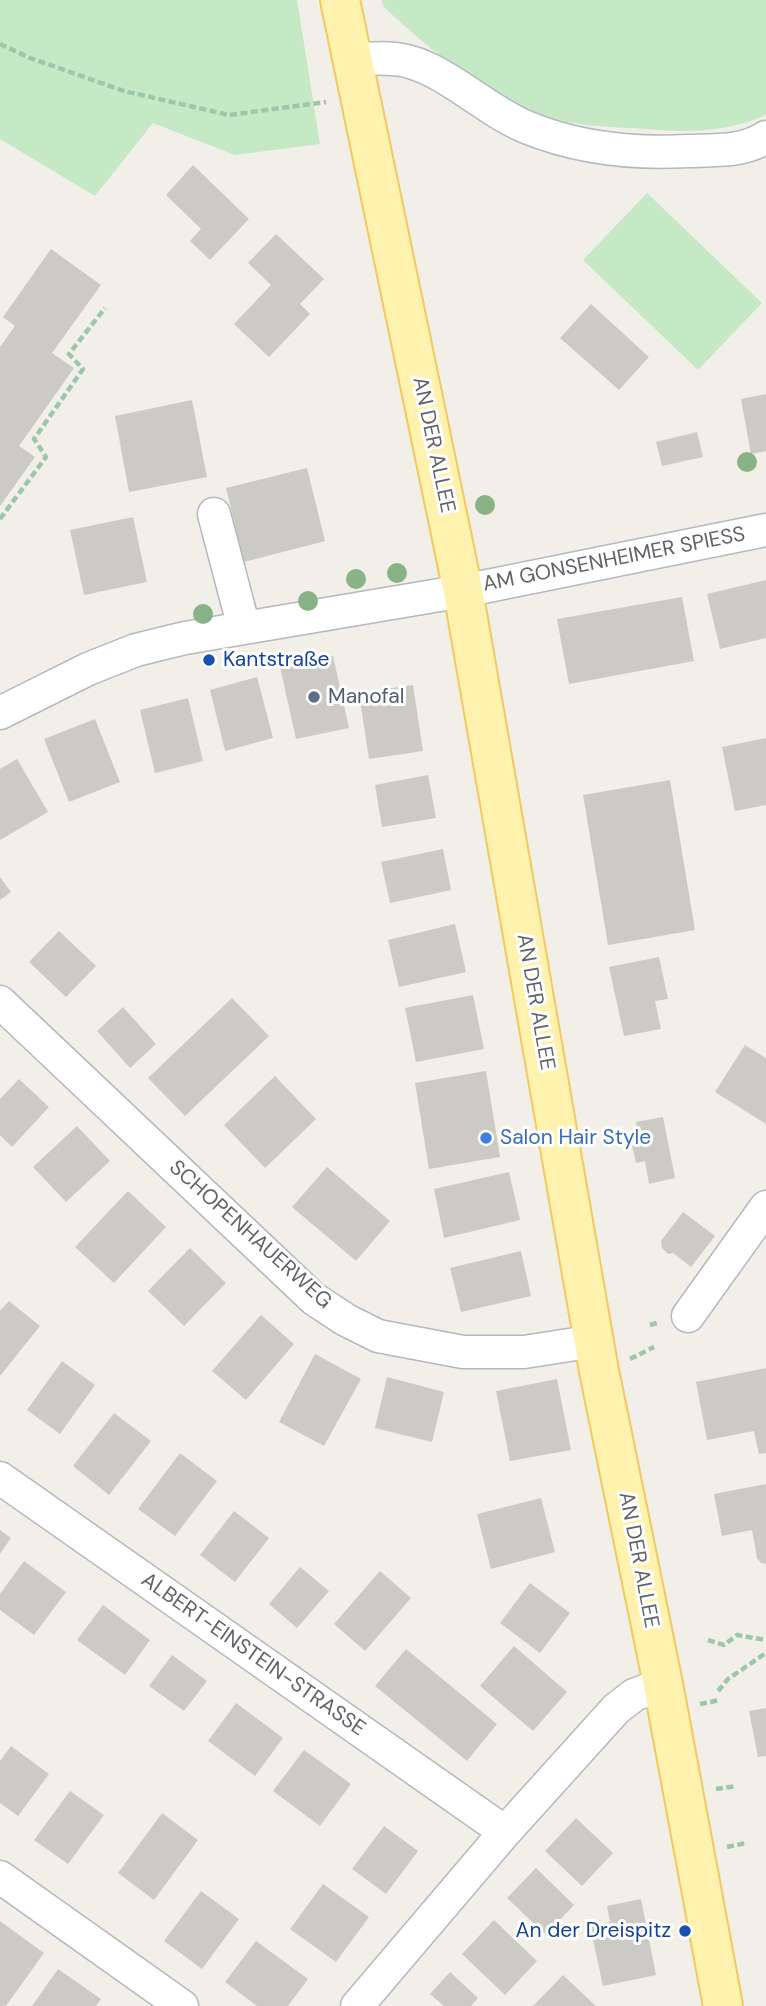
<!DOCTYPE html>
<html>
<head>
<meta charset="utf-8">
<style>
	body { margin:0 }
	canvas { display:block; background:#f1efe8 }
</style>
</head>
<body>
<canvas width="766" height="2006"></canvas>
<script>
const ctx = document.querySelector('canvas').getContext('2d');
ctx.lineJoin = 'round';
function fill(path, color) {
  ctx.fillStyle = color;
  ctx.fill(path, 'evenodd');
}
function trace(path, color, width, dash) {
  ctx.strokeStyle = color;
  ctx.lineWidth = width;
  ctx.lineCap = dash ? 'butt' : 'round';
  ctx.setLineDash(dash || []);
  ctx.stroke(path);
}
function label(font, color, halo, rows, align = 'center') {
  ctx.font = font + ' "DM Sans",sans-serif';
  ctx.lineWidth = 6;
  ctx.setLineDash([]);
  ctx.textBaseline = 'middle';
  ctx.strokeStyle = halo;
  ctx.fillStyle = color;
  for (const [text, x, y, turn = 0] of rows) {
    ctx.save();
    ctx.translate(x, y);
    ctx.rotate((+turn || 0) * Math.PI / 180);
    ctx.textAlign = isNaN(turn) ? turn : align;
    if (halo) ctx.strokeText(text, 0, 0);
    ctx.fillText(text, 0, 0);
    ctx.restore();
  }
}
const green = new Path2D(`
	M0,0H297L320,144L235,155L153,123L95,196L0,139Z
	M382,0H766V115C728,132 687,133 646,129C617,127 584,127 556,119C492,101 430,51 383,6Z
	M647,193L762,303L698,370L583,260Z`);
const building = new Path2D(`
	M193,165L249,219L210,260L190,241L201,229L166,195Z
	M276,234L324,279L300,304L310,314L269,357L234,324L271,285L248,263Z
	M51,249L101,285L52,353L74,368L19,446L35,457L0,506V347L15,326L3,317Z
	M591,304L649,357L619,390L560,338Z
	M766,394V451L751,454L741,399Z
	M192,400L207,477L129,492L115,416Z
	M697,432L703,457L662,466L656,442Z
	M307,468L325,541L244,562L226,488Z
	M133,517L147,582L84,595L70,530Z
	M766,580V638L720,649L707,594Z
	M682,597L694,661L569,684L557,619Z
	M333,656L349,728L296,739L280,667Z
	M257,677L273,738L225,751L210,690Z
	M413,685L423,751L369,759L359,693Z
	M188,698L203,761L155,773L140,710Z
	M95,719L120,782L69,802L44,739Z
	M766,738V805L735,811L722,747Z
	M17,759L48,812L0,840V769Z
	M428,775L436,818L382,827L375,785Z
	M670,780L695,930L608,945L583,795Z
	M443,849L451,890L390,903L381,862Z
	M0,877L11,892L0,900Z
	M455,924L466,972L399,987L388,940Z
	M59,931L96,966L66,997L29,962Z
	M659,957L668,999L655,1001L661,1029L624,1036L609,967Z
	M473,995L484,1049L416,1062L405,1008Z
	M232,998L269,1036L185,1116L148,1078Z
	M123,1007L156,1044L130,1068L97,1031Z
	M745,1045L766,1058V1124L715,1092Z
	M486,1071L500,1157L429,1169L415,1083Z
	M275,1076L316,1119L265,1168L224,1125Z
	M19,1079L49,1107L12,1147L0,1135V1099Z
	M663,1117L675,1178L649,1184L645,1161L636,1163L632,1145L640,1144L636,1122Z
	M77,1126L110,1161L66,1202L33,1167Z
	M327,1167L390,1221L356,1261L292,1207Z
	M509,1172L520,1220L444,1238L434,1189Z
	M128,1191L166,1227L114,1283L75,1247Z
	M683,1212L715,1236L691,1267L673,1253L668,1254L662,1248L661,1241Z
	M190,1248L226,1283L184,1326L148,1291Z
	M521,1251L531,1296L461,1312L450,1268Z
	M9,1301L40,1326L0,1376V1311Z
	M261,1315L294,1344L246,1400L212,1371Z
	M315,1354L361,1379L324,1446L279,1422Z
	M62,1361L95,1385L60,1434L27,1410Z
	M766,1368V1453L759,1454L754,1431L707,1440L696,1382Z
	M387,1377L444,1392L432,1442L375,1428Z
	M557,1379L571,1450L510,1461L496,1391Z
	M114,1413L151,1441L109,1495L73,1466Z
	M180,1453L217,1481L175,1536L138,1509Z
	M766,1484V1564L761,1563L757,1558L752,1530L722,1536L714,1494Z
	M541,1498L555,1552L491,1569L477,1514Z
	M234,1511L269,1538L235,1582L200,1555Z
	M0,1530L11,1538L0,1554Z
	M24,1561L66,1592L34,1635L0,1610V1594Z
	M300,1567L329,1591L297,1628L269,1604Z
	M380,1571L411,1598L365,1651L334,1624Z
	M530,1583L570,1613L540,1653L500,1623Z
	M103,1605L150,1640L125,1675L77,1640Z
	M514,1646L567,1692L533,1731L480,1686Z
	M406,1649L497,1724L467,1761L375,1686Z
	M172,1655L207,1681L184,1711L149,1686Z
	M236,1703L283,1738L255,1776L208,1741Z
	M766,1708V1756L758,1757L749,1711Z
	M11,1746L49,1774L18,1816L0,1803V1761Z
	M304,1750L351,1784L320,1826L273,1791Z
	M70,1791L104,1815L68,1864L34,1840Z
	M162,1813L198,1840L154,1900L118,1873Z
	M576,1818L613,1853L582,1886L545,1851Z
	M384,1826L418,1851L386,1894L352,1869Z
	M536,1868L574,1905L546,1935L507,1898Z
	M323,1884L369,1917L336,1962L290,1929Z
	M201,1891L239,1919L202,1969L164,1941Z
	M641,1899L656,1975L603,1986L590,1926L610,1922L607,1906Z
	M494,1920L537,1961L505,1995L462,1954Z
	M0,1921L44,1953L6,2006H0Z
	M256,1941L308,1979L288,2006H257L225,1982Z
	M58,1969L101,1999L96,2006H32Z
	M450,1972L478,1998L471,2006H444L430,1994Z
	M563,1975L596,2006H533Z`);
const path = new Path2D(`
	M0,44L30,58L124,91L229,115L326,102
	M0,519L46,457L34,439L83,369L69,354L105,308
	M650,1325L660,1322
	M630,1359L654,1347
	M708,1640L724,1645L737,1635L766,1640
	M718,1691L728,1679L766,1653
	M700,1704L720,1700
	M716,1789L736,1786
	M727,1847L746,1843`);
const minor = new Path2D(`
	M352,59C371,59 392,56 410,62C448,72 487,111 526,127C577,148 634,154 688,151C714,150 744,152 766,137
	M214,514L244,628
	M0,713L88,669L136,650L185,638L463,591L766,530
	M0,1002L314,1299L346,1320L378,1336L463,1352H524L595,1341
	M688,1316L766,1207
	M0,1478L505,1832
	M0,1877L182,2006
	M357,2006L505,1832L616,1709L634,1695L663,1684`);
const major = new Path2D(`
	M340,0L463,591L599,1371L663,1684L723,2006`);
const trees = [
	[747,462],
	[485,505],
	[397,573],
	[356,579],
	[308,601],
	[203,614]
];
const markers = [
	[209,660,7,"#1a4fb4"],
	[314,697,7,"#5c6f8a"],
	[486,1138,7,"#3f7fe0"],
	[685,1931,7,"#1a4fb4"]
];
const streetNames = [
	["AN DER ALLEE",433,445,78],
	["AM GONSENHEIMER SPIESS",614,560,-11],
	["AN DER ALLEE",535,1002,80],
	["SCHOPENHAUERWEG",250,1235,42],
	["AN DER ALLEE",638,1560,79],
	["ALBERT-EINSTEIN-STRASSE",253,1655,35]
];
const transitNames = [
	["Kantstraße",223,660],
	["An der Dreispitz",671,1931,"right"]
];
const serviceNames = [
	["Manofal",328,697]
];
const shopNames = [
	["Salon Hair Style",500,1138]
];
fill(green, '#c5e8c5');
fill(building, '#cccac5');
trace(minor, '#b5b8bc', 35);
trace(major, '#f2c960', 42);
trace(path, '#9cc7a9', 4.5, [7, 3.5]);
trace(minor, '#fff', 32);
trace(major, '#fff2af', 38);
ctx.fillStyle = '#89b387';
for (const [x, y] of trees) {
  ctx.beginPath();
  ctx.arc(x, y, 10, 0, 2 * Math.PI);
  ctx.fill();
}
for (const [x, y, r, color] of markers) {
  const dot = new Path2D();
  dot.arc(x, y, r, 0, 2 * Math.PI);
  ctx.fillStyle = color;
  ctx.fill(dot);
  trace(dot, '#fff', 2.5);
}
label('21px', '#5f6368', '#fff', streetNames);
label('21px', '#164399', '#fff', transitNames, 'left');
label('21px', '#4e5e75', '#fff', serviceNames, 'left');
label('21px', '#366cbe', '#fff', shopNames, 'left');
</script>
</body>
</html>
